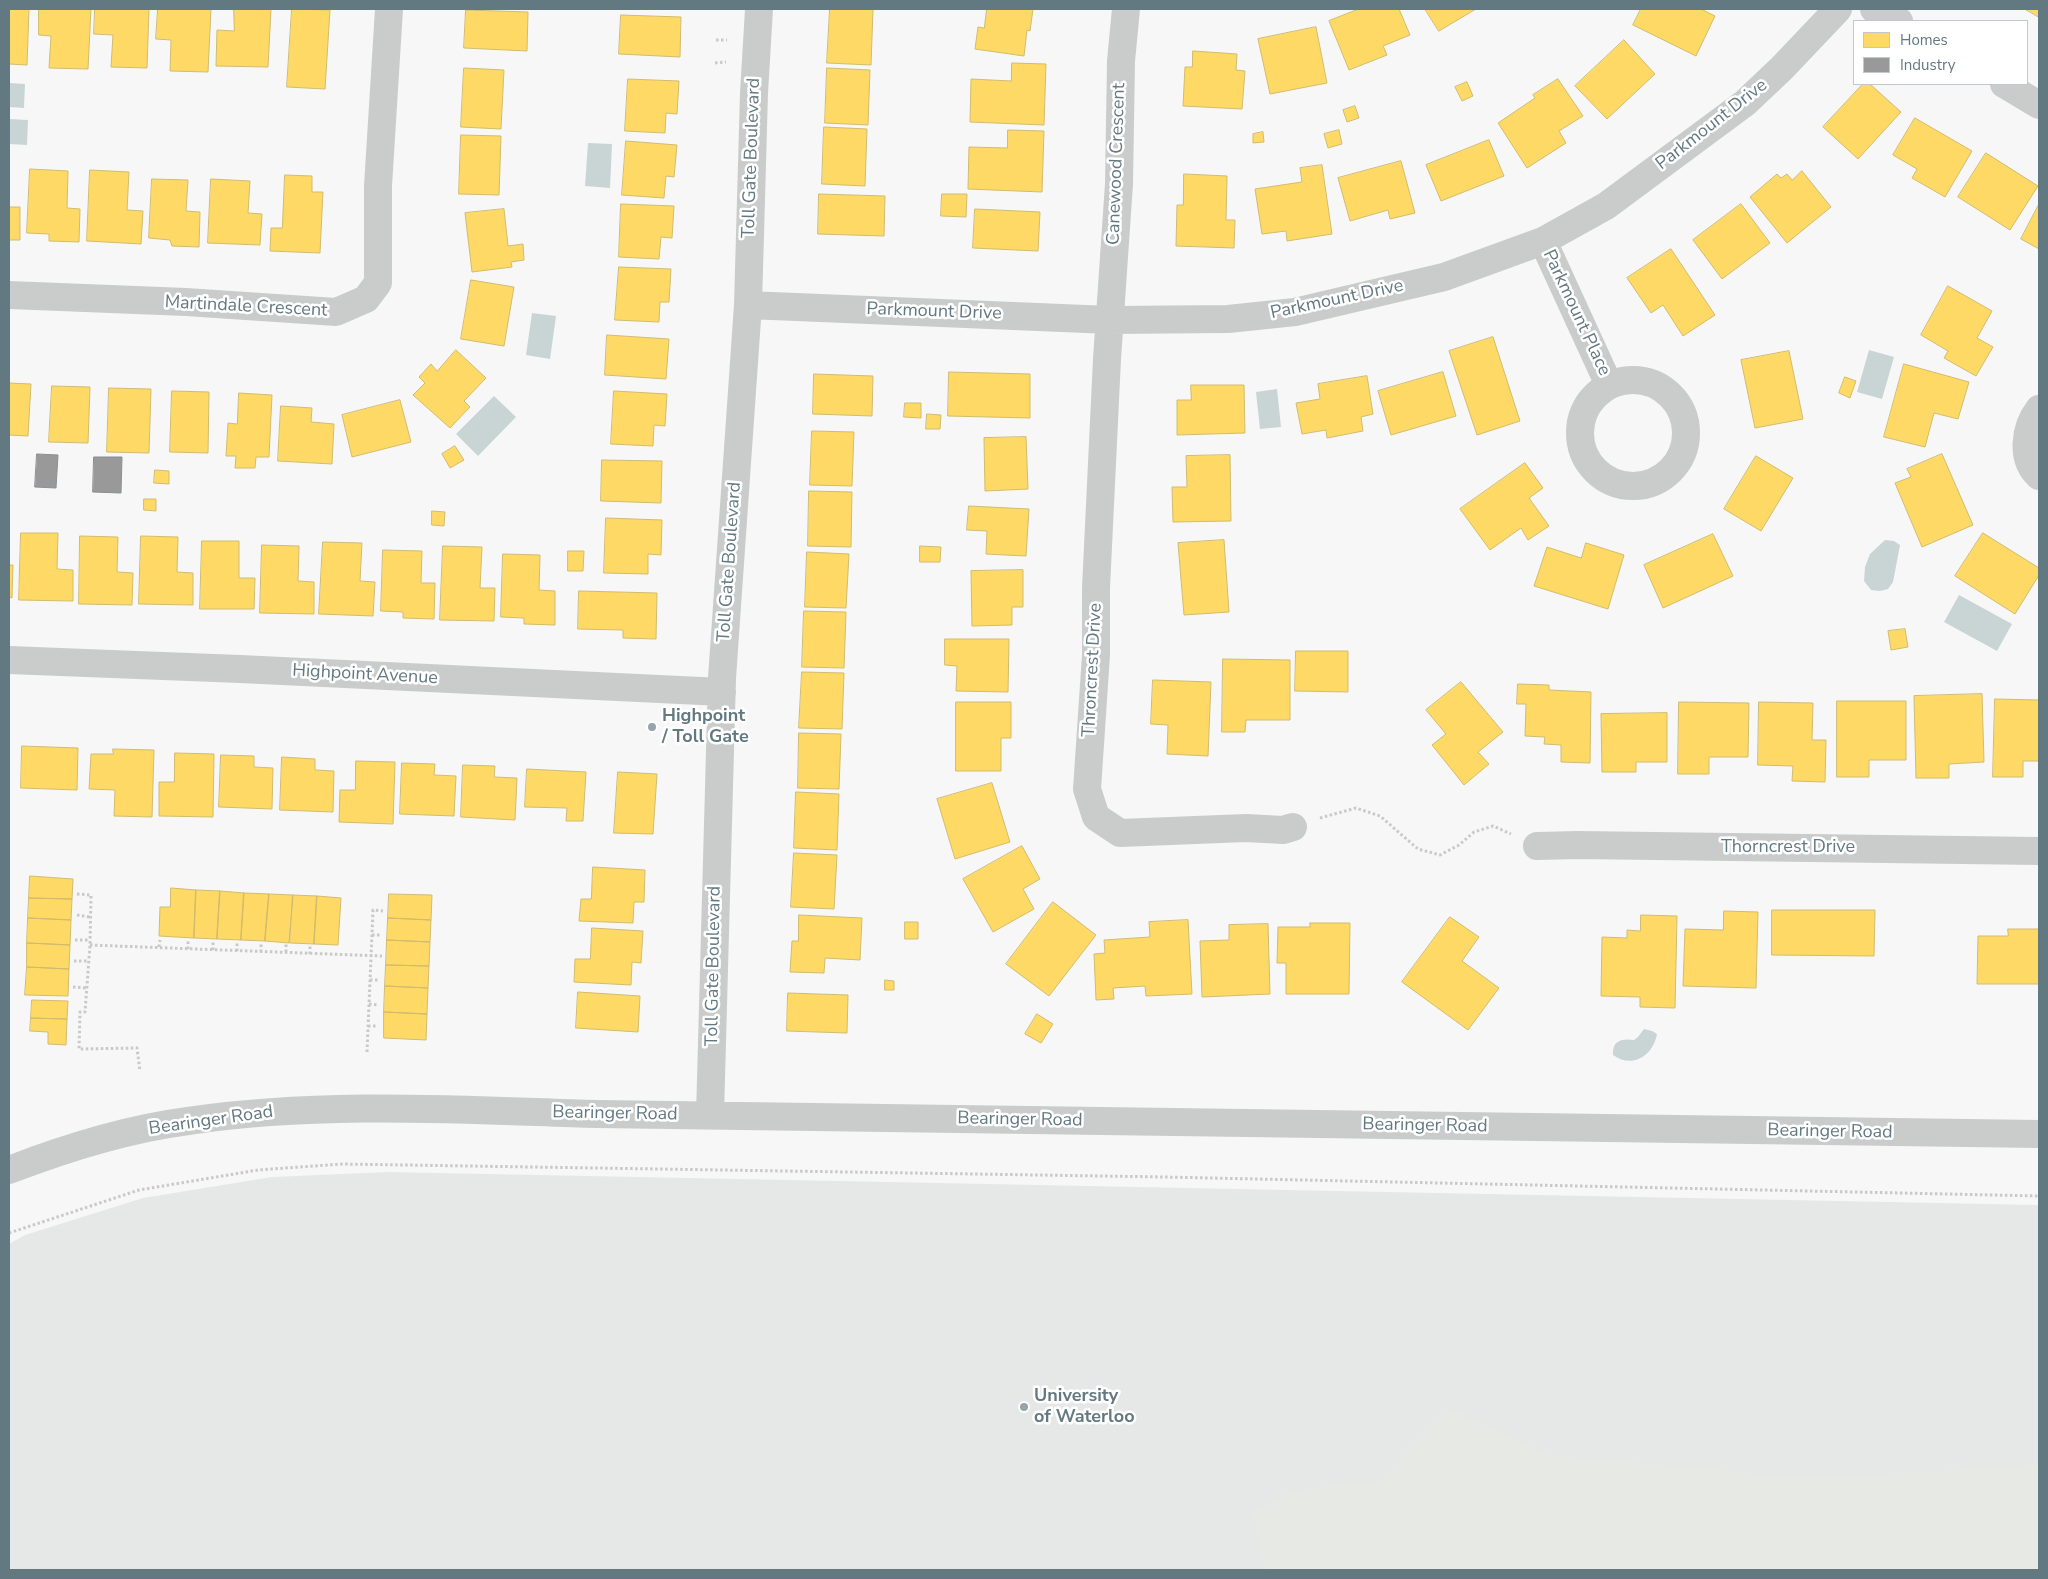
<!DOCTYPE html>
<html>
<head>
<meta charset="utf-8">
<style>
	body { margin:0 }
	#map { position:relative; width:2048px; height:1579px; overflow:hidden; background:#f7f7f7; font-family:"Nunito Sans",sans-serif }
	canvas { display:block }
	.frame { position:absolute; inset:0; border:10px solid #637981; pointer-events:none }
	.legend { position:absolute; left:1853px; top:20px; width:175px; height:65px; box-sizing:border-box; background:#fff; border:1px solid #c1c9cd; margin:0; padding:6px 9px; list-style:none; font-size:15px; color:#637981 }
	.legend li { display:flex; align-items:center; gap:10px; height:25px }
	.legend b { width:25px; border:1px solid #c1c9cd }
</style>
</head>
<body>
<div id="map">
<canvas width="2048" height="1579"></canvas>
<div class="frame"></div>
<ul class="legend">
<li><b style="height:14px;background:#ffd966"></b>Homes</li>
<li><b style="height:14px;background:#999"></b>Industry</li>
</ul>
</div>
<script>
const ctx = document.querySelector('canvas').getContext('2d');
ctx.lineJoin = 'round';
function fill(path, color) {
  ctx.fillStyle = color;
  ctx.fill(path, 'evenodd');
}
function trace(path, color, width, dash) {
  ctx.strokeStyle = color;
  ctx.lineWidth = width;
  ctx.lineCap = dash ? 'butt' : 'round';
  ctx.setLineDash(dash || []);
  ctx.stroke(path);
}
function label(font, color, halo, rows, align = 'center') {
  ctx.font = font + ' "Nunito Sans",sans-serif';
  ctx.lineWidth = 5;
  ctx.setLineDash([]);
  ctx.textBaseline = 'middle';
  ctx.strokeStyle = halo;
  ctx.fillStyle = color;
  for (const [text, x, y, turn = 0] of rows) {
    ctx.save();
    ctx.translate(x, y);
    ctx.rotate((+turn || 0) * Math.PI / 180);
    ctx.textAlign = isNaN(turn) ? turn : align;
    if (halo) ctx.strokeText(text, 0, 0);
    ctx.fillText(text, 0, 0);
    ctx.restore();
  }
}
const built = new Path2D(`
	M388,1172L2039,1205V1570H9V1244L25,1235L143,1198L272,1177Z`);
const green = new Path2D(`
	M1449,1409L1549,1455L1793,1477L1973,1470L2039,1464V1570H1265L1253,1513L1294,1490L1380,1481Z`);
const water = new Path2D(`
	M9,83L25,84L24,108L9,107Z
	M9,119L28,120L27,145L9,144Z
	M588,143L612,144L610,188L585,186Z
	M532,313L556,316L550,359L526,355Z
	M1869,350L1894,357L1882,399L1857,392Z
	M1277,389L1281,427L1260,429L1256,392Z
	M494,396L516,417L478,456L456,434Z
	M1885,540L1894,541L1900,545L1893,582L1888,589L1880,591L1871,590L1864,581L1865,567L1870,554Z
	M1959,595L2012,624L1997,651L1944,622Z
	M1644,1029L1652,1031L1657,1034C1653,1056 1632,1069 1613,1055C1612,1041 1621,1038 1634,1040L1638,1037Z`);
const homes = new Path2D(`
	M9,9H29L27,65L9,64Z
	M39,9H91L88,69L49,68L51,36L39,35Z
	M95,9H149L147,68L111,67L113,35L94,34Z
	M158,9H211L208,72L170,71L171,40L156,39Z
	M234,9H271L268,67L216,66L217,30L234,31Z
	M292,9L330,10L325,89L287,87Z
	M830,9H873L871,65L827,63Z
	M987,9H1033L1030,31L1027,30L1024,56L975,49L978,27L984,28Z
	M1359,9H1399L1410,35L1383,46L1387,55L1349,70L1329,21Z
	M1425,9H1476L1439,31Z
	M1641,9H1701L1715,16L1696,56L1633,25Z
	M2025,9H2039V17Z
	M466,10L528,12L527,51L464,48Z
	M621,15L681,17L680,57L619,54Z
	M1316,27L1327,83L1270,94L1258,39Z
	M1624,40L1655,74L1607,119L1575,86Z
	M1193,51L1237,54L1236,70L1245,71L1242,109L1183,106L1185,67H1192Z
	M1012,63L1046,64L1044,125L970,122L971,79L1011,81Z
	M464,68L504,70L501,129L461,127Z
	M827,68L870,70L868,125L825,123Z
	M628,79L679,81L677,114L666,113L665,133L625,131Z
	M1558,79L1583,116L1559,131L1566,143L1527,168L1498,123L1535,98L1533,95Z
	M1467,82L1473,96L1462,101L1455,87Z
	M1863,84H1870L1901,112L1858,159L1823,127Z
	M1355,106L1359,118L1347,122L1343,110Z
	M1915,118L1972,151L1945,197L1912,178L1917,169L1893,155Z
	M824,127L867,129L865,186L822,184Z
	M1008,130L1044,131L1042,192L968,189L969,147L1007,148Z
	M1339,130L1342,144L1328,148L1324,134Z
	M1263,132L1264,142L1253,143V134Z
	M461,135L501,136L499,195L459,194Z
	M1489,140L1504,176L1441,201L1426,165Z
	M626,141L677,145L674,177L666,176L664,198L622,195Z
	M1986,153L2038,186L2010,230L1958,197Z
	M1401,161L1415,213L1390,219L1388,210L1350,221L1338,178Z
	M1322,165L1332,234L1287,241L1286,231L1262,234L1255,189L1302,182L1300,168Z
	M30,169L68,171L67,208L80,209L79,242L49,241V234L27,233Z
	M90,170L129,172L127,210L143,211L141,244L87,241Z
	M1802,171L1831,207L1787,243L1750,197L1777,174L1781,178L1787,174L1792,180Z
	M1184,174L1227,176L1226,220H1235L1234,248L1176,246L1177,205H1183Z
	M285,175L312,176V192H323L320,253L270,251L271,228H282Z
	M152,179L188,180L186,211L200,212L199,247L172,246L170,240L149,238Z
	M211,179L250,181L248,213L262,214L260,245L208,243Z
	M819,194L885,196L884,236L818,234Z
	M942,194H967L966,217L941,216Z
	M621,204L674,206L672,238L661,237L659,259L619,257Z
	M1741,204L1770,243L1722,279L1693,240Z
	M2039,204V249L2021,239Z
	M9,207H20V240H9Z
	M504,209L508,246L523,244L524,260L511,262L512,267L472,272L465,213Z
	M975,209L1040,212L1038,251L973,248Z
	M1671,249L1715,315L1683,336L1663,305L1651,313L1627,278Z
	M619,267L671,269L669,302H660L659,322L615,320Z
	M471,280L514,287L504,346L461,339Z
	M1948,286L1992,311L1977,338L1993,347L1976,376L1944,358L1948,351L1921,335Z
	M607,335L669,339L666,379L605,375Z
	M1493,337L1520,421L1477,435L1449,351Z
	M456,350L486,378L464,401L470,407L450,428L413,395L425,383L419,377L431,364L437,371Z
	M1789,351L1803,419L1755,428L1741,360Z
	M1904,364L1969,382L1958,419L1934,413L1925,447L1884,437Z
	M949,372L1030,374V418L948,416Z
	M1443,372L1456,416L1391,435L1378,391Z
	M814,374L873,376L872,416L813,414Z
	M1367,376L1373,414L1361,417L1363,431L1327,438L1326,430L1302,434L1296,403L1320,399L1318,384Z
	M1845,377L1856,381L1850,398L1839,393Z
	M9,383L31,384L28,436L9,435Z
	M1191,385H1244L1245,433L1177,435V400H1191Z
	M52,386L90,387L88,443L49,442Z
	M109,388L151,389L149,453L107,452Z
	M172,391L209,392L208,453L170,452Z
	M614,391L667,394L665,426L654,425L653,446L611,444Z
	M239,393L272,395L269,457H256L255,468H235L236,456H226L228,423L237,424Z
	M400,400L411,442L352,457L342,415Z
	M905,403H921V418L904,417Z
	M281,406L312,408L311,422L334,424L332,464L278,461Z
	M927,414L941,415L940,429H926Z
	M812,431L854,432L852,486L810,485Z
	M1026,437L1028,489L985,491L984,438Z
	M455,446L464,460L450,468L442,454Z
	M1942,454L1973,525L1922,547L1895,483L1911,477L1907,469Z
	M1230,455L1231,521L1173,522L1172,487H1187L1186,456Z
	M1756,456L1793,478L1761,531L1724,509Z
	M602,460L662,461L661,503L601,501Z
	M1525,463L1543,488L1529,498L1549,526L1528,540L1521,528L1490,550L1460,509Z
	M155,470L169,471V484L154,483Z
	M809,491L852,492L851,547L808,546Z
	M144,499H156V511L144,510Z
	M969,506L1029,509L1026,556L986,554L987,531L967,530Z
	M432,511L445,512L444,526L432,525Z
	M606,518L662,520L661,555L648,554V574L604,573Z
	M21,533H58L57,569L73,570V601L19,600Z
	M1983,533L2039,568V575L2015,614L1955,576Z
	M1713,534L1733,576L1663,608L1644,565Z
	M80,536L118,537L117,572L133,573L132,605L79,604Z
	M141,536L178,537L177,572L193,573V605L139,604Z
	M1224,540L1229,612L1184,615L1178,543Z
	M202,541H239V578H255L254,609H200Z
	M323,542L362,543L360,581L375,582L373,616L319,614Z
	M1586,543L1624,555L1608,609L1534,586L1547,547L1581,558Z
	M262,545L299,546L298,581L314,582V614L260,613Z
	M443,546L482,547L480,588H495L494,621L440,620Z
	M920,546L941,547L940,562H920Z
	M383,550L422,551L421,583H435L434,619L403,618V612L381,611Z
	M568,551H584L583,571H568Z
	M807,552L849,554L846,608L805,607Z
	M503,554L540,555L539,590L555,591V625L524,624V618L501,617Z
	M9,565H13L12,598L9,597Z
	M1023,570V607H1012V625L972,626L971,571Z
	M579,591L657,593L656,639L623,638V630L578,629Z
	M804,611L846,612L844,668L802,667Z
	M1905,629L1908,647L1891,650L1888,631Z
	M945,639H1009L1008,692L956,691L957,666L945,665Z
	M1296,651H1348V692L1295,691Z
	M1223,659L1290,660V720H1246L1245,732H1222Z
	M802,672L844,673L842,729L799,728Z
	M1153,680L1211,682L1208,756L1167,754L1168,725L1151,724Z
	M1461,682L1503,732L1478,752L1489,764L1464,785L1432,745L1446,734L1426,710Z
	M1518,684L1549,685V690L1591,692L1590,763L1561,762V745L1544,744L1545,737L1525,736L1526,704H1517Z
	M1982,694L1984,762L1949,764V778H1916L1914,696Z
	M1995,699L2039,700V761H2023V777H1993Z
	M1837,701H1906V760H1869V777H1837Z
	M956,702H1011V738H1001V771H956Z
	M1679,702L1749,703L1748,757H1709V774H1678Z
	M1759,702L1813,703L1812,740H1826L1825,782L1792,781L1793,766L1758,765Z
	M1667,713V762H1636V772H1602L1601,714Z
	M799,733L841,734L839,789L798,788Z
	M22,746L78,748L77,790L21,788Z
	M113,749L154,750L152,817L114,816L115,790L89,789L91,754H113Z
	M175,753L214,754L213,817L159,816V782H174Z
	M221,755L254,756V767L273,768L272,809L219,807Z
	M282,757L315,759V770L334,771L333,812L280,810Z
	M356,761L395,762L393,824L339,822L340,790H355Z
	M402,763L435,764L434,775L456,776L454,816L400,814Z
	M463,765L495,766L494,777L517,778L515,820L461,817Z
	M527,769L586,772L583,821H566L567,808L525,807Z
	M618,772L657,774L653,834L614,833Z
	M992,783L1010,842L955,859L937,799Z
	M796,792L839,794L837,850L794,848Z
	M1022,846L1040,879L1023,889L1034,909L993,932L963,879Z
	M794,853L837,855L834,909L791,907Z
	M593,867L645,870L644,902H634L633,923L579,921L581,899H591Z
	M30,876L73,879L72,899L29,898Z
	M171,888L196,890L194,938L159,936L160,907H170Z
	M196,890L220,891L217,939L194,938Z
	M220,891L244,893L241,940L217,939Z
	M244,893L269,894L265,941L241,940Z
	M269,894L293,895L289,943L265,941Z
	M389,894L432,895L431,920L388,918Z
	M293,895L317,896L314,944L290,943Z
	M317,896L341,898L338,945L314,944Z
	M29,898L72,899L71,920L28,918Z
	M1053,902L1096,935L1049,996L1006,964Z
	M1772,910H1875L1874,956L1772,955Z
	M1724,911L1758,912L1756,988L1683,986L1685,929L1723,930Z
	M799,915L862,918L860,960L825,958L824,973L790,972L792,941H798Z
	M1641,915L1677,916L1675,1008L1640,1007V997L1601,996L1602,937L1627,938V930L1640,931Z
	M1450,917L1479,937L1462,961L1499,988L1468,1030L1402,982Z
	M28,918L71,920L70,945L27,943Z
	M388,918L431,920L430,942L387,940Z
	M1188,920L1192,994L1146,996L1145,986L1113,988L1114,999L1096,1000L1094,954L1105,953L1104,940L1150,937L1149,922Z
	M905,922H918V939H905Z
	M1310,923H1350L1349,994H1286V963H1277L1278,927H1310Z
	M1268,924L1270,994L1202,997L1200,941L1229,940V925Z
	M592,928L643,931L641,963L632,962L631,985L574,982L575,959H590Z
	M2008,929H2039V984H1977L1978,936H2008Z
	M387,940L430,942L429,966L386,965Z
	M27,943L70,945L69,969L27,967Z
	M386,965L429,966L428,988L385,986Z
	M27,967L69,969L68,996L25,995Z
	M885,980L894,981V990H885Z
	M385,986L428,988L427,1014L384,1012Z
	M578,992L640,996L638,1032L576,1028Z
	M788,993L848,995L847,1033L787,1031Z
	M32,1000L68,1001L67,1019L31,1018Z
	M384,1012L427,1014L426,1040L384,1038Z
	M1037,1014L1053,1024L1041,1043L1025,1034Z
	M31,1018L67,1019L66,1045L48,1044V1032L30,1031Z`);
const industry = new Path2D(`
	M37,454L58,455L56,488L35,487Z
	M94,457H122L121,493L93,492Z`);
const path = new Path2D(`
	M716,40H727
	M715,63L726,62
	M1320,818L1356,808L1380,816L1418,849L1440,855L1459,845L1474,832L1493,826L1511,834
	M77,894L91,895L90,945L85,1012H80L79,1049L137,1048L140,1071
	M77,915L90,917
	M372,935H381
	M75,940H90
	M90,945L382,956
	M159,947L160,940
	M188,949V941
	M213,950V942
	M237,951V942
	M261,952V944
	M286,952V944
	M310,954V945
	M74,961H88
	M370,980H379
	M73,987L87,988
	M369,1004L379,1005
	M368,1026H378
	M367,1052L373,910L383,911
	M9,1233L139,1190L258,1170L342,1164L1164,1177L2039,1196`);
const minor = new Path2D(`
	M1126,9L1121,61L1119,184L1107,359L1096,588V655L1087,789L1096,817L1120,833L1246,828L1283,830L1293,827
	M1874,9L1899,21
	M2004,84L2039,105
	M1543,241L1609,385
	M9,295L186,302L336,312L366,299L378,283V186L389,9
	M748,305L1110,320L1228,319L1295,312L1444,277L1543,241L1606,206L1745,103L1782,68L1838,9
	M1580 433a53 53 0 1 1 106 0a53 53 0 1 1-106 0Z
	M2039,409C2025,427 2020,459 2039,476
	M9,660L240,669L722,692
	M1537,846L1578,845L2039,851
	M710,1115L722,678L748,305L754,93L759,9
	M9,1170C66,1148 127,1129 188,1121C324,1101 460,1110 597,1114L2039,1134`);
const markers = [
	[652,727,5,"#97a5aa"],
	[1024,1407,5,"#97a5aa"]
];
const streetNames = [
	["Parkmount Drive",1712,125,-38],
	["Toll Gate Boulevard",752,158,-88],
	["Canewood Crescent",1117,164,-88],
	["Parkmount Drive",1337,300,-12],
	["Martindale Crescent",246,307,3],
	["Parkmount Drive",934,312,2],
	["Parkmount Place",1576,313,65],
	["Toll Gate Boulevard",730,562,-86],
	["Throncrest Drive",1093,670,-87],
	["Highpoint Avenue",365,675,3],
	["Thorncrest Drive",1788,848],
	["Toll Gate Boulevard",714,966,-89],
	["Bearinger Road",615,1114,1],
	["Bearinger Road",1020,1120,1],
	["Bearinger Road",211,1121,-8],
	["Bearinger Road",1425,1126,1],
	["Bearinger Road",1830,1132,1]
];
const poiNames = [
	["Highpoint",662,717],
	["/ Toll Gate",662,738],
	["University",1034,1397],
	["of Waterloo",1034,1418]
];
fill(built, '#e6e8e7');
fill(green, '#e6e9e4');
fill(water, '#c9d5d5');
fill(homes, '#ffd966');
trace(homes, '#d0bc6e', 1);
fill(industry, '#999');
trace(industry, '#898f92', 1);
trace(path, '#c8c9ca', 3, [2.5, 2.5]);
trace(minor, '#cacccc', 28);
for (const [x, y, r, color] of markers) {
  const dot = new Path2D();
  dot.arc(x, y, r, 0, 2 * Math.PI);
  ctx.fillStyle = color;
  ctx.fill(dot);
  trace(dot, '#fff', 2);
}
label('18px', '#637981', '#fff', streetNames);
label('bold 18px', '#637981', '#fff', poiNames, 'left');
</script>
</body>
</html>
